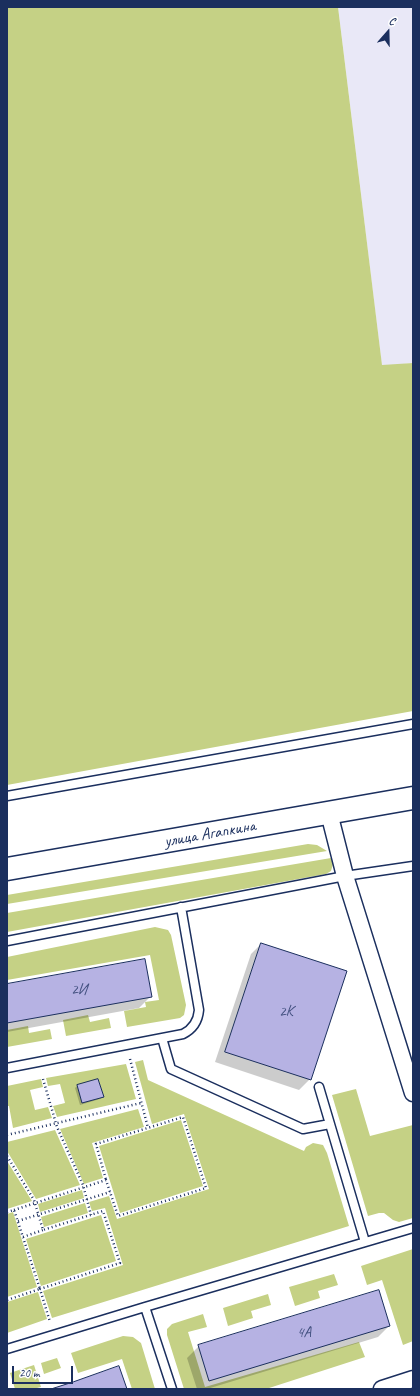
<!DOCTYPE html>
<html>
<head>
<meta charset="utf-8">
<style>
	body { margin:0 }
	#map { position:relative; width:420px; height:1396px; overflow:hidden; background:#fff; font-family:Caveat,sans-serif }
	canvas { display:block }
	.frame { position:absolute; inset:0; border:8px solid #1b2f5e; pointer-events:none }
	.north { position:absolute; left:368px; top:12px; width:40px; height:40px; -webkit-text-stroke:3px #fff; paint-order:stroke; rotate:20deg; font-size:11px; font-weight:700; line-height:16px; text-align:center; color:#1b2f5e }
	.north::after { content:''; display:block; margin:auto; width:14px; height:18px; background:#1b2f5e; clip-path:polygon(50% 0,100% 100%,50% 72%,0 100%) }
	.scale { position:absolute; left:12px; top:1366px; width:61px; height:18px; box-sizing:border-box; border:2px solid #1b2f5e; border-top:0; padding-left:5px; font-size:12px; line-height:14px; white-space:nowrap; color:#1b2f5e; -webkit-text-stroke:3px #fff; paint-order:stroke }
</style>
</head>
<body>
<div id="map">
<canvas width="420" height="1396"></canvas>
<div class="frame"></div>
<div class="north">С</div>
<div class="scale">20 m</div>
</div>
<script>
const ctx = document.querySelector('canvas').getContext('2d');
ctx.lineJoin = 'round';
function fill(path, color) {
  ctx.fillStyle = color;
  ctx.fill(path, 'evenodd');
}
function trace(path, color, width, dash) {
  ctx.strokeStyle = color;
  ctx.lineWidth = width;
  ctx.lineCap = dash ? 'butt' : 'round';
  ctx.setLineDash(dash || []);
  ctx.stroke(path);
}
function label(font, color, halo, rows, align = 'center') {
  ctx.font = font + ' Caveat,sans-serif';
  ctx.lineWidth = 3;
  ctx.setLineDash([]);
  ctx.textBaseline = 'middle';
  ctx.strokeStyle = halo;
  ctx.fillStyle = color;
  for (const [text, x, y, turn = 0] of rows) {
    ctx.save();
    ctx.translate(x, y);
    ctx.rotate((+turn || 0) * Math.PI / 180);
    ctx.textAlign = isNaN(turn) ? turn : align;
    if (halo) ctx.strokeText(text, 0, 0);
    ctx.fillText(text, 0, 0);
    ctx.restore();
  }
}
const built = new Path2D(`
	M338,7H413V363L382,366Z`);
const green = new Path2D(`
	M7,7H338L382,365L413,363V711L7,785Z
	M308,844L317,845L327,851L7,904V895Z
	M331,858L333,864L331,871L326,874L7,932V913Z
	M155,927L168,930L171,935L186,1005L184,1015L180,1018L127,1027L124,1011L146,1007L145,1002L159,1000L150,955L7,980V957Z
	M88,1015L90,1022L109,1018L111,1028L66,1036L63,1020Z
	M28,1026L29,1033L50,1029L52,1039L7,1047V1030Z
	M143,1060L148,1080L304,1151L306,1147L313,1143L323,1145L327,1153L349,1226L52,1318L43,1291L123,1265L105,1208L92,1211L89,1202L109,1196L117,1219L209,1189L184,1114L152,1124L135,1062Z
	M126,1064L136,1099L57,1117L53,1106L65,1103L60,1084L48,1086L46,1078Z
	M41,1079L43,1087L30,1090L35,1110L48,1107L52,1118L13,1128L9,1106H7V1086Z
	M356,1089L370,1136L413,1125V1218L399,1222L393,1220L384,1213H379L368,1216L332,1095Z
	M138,1109L144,1127L92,1143L103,1178L84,1184L60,1129Z
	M181,1120L203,1186L120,1213L99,1146Z
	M55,1130L80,1185L36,1199L7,1151V1142Z
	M7,1161L32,1201L7,1209Z
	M82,1190L84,1198L40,1212L38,1204Z
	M85,1203L88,1213L44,1227L41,1217Z
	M13,1212L37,1287L7,1297V1214Z
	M101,1215L116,1261L41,1286L26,1239Z
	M413,1249V1341L403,1345L382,1280L367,1285L361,1266Z
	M334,1274L338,1285L318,1291L320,1298L295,1306L289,1287Z
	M38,1292L47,1319L7,1333V1302Z
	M268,1294L271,1305L251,1311L253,1318L228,1326L223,1308Z
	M203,1314L207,1327L188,1332L205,1387L359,1342L365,1357L266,1389H184L167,1335V1329L172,1324Z
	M123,1336L133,1337L141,1343L155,1389H132L122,1359L78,1373L71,1353Z
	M57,1358L61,1368L44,1374L41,1363Z
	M34,1365L41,1387L33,1389H15L10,1373Z`);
const shadow = new Path2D(`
	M261,944L310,1079L299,1090L215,1062L251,954Z
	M7,985L151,996L139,1008L7,1032Z
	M77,1086L103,1097L100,1099L80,1105L75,1088Z
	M389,1326L378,1337L207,1389H197L187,1358L199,1346Z`);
const building = new Path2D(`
	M261,943L347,971L311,1080L225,1052Z
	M145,959L152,997L7,1023V984Z
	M98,1079L104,1097L82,1103L77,1085Z
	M379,1290L390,1326L209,1381L198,1345Z
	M119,1366L127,1389H51L73,1382Z`);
const path = new Path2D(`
	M130,1059L148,1128
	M43,1079L57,1127L83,1185L91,1215
	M7,1135L141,1103
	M7,1156L34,1200L43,1230L103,1211L120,1263L40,1289L50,1322
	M14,1210L106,1180L118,1216L206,1188L183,1117L96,1144L106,1180
	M7,1212L14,1210L40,1289L7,1300
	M18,1221L110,1192
	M23,1237L43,1230`);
const service = new Path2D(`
	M7,796L413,724
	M7,941L345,876L413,866
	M162,1038L171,1069L303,1129L330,1124
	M7,1068L183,1034C193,1029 198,1021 199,1010L181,907
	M319,1087L365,1242
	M145,1307L413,1228
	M7,1349L145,1307L172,1389`);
const minor = new Path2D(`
	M329,813L345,876L413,1093
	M382,1389L413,1379`);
const secondary = new Path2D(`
	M7,869L413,798`);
const numberNames = [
	["2И",79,990],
	["2К",286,1012],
	["4А",304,1333]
];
const streetNames = [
	["улица Агапкина",210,834,-10]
];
fill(built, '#e9e8f7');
fill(green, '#c5d185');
fill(shadow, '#0003');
fill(building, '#b6b2e3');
trace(building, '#1b2f5e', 1);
trace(service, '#1b2f5e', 11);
trace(minor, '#1b2f5e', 19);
trace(secondary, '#1b2f5e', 25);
trace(path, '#1b2f5e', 2.5, [1, 3]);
trace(service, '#fff', 8);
trace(minor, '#fff', 16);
trace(secondary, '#fff', 22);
label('15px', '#42507f', null, numberNames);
label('17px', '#1b2f5e', '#fff', streetNames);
</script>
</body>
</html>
